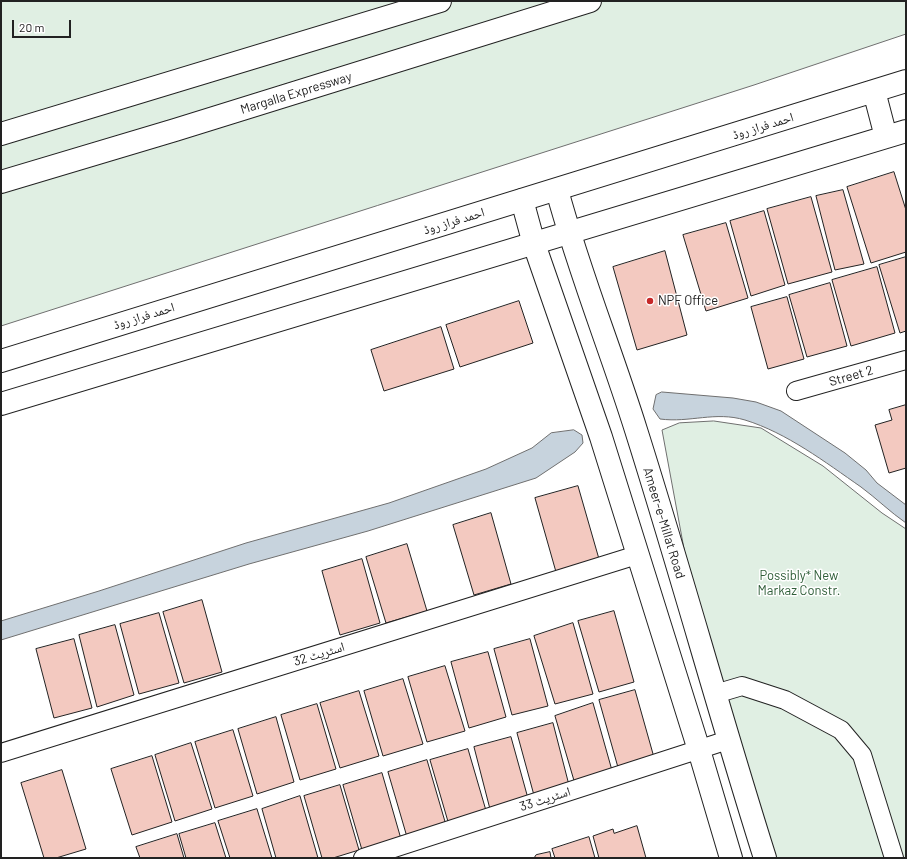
<!DOCTYPE html>
<html>
<head>
<meta charset="utf-8">
<style>
	body { margin:0 }
	#map { position:relative; width:907px; height:859px; overflow:hidden; background:#fff; font-family:Barlow,sans-serif }
	canvas { display:block }
	.frame { position:absolute; inset:0; border:2px solid #222; pointer-events:none }
	.scale { position:absolute; left:12px; top:20px; width:59px; height:18px; box-sizing:border-box; border:2px solid #222; border-top:0; padding-left:5px; font-size:12px; line-height:14px; white-space:nowrap; color:#222; -webkit-text-stroke:3px #fff; paint-order:stroke }
</style>
</head>
<body>
<div id="map">
<canvas width="907" height="859"></canvas>
<div class="frame"></div>
<div class="scale">20 m</div>
</div>
<script>
const ctx = document.querySelector('canvas').getContext('2d');
ctx.lineJoin = 'round';
function fill(path, color) {
  ctx.fillStyle = color;
  ctx.fill(path, 'evenodd');
}
function trace(path, color, width, dash) {
  ctx.strokeStyle = color;
  ctx.lineWidth = width;
  ctx.lineCap = dash ? 'butt' : 'round';
  ctx.setLineDash(dash || []);
  ctx.stroke(path);
}
function label(font, color, halo, rows, align = 'center') {
  ctx.font = font + ' Barlow,"Noto Naskh Arabic",sans-serif';
  ctx.lineWidth = 3;
  ctx.setLineDash([]);
  ctx.textBaseline = 'middle';
  ctx.strokeStyle = halo;
  ctx.fillStyle = color;
  for (const [text, x, y, turn = 0] of rows) {
    ctx.save();
    ctx.translate(x, y);
    ctx.rotate((+turn || 0) * Math.PI / 180);
    ctx.textAlign = isNaN(turn) ? turn : align;
    if (halo) ctx.strokeText(text, 0, 0);
    ctx.fillText(text, 0, 0);
    ctx.restore();
  }
}
const green = new Path2D(`
	M1,1H906V34L754,85L1,326Z
	M714,421L761,428L823,466L882,513L906,529V858H765L697,619L662,430L679,423Z`);
const water = new Path2D(`
	M662,392L733,398L756,402L781,411L845,453L866,470L877,483L906,505V523C890,512 876,498 861,487C825,462 787,433 745,420C715,411 690,423 660,419L653,409L656,395Z
	M574,430L582,435L583,443L575,452L536,478L368,531L249,564L1,640V621L99,591L246,543L389,503L486,469L532,448L551,433Z`);
const building = new Path2D(`
	M894,172L906,210V252L871,263L847,187Z
	M843,190L864,264L835,270L816,196Z
	M811,197L832,272L788,284L767,209Z
	M764,211L785,285L751,296L730,221Z
	M726,223L748,298L706,311L683,235Z
	M665,251L687,335L637,350L613,267Z
	M906,257V331L900,333L879,265Z
	M877,267L895,333L851,346L832,280Z
	M830,283L847,346L807,357L789,295Z
	M787,297L804,359L768,369L751,307Z
	M519,301L533,343L460,367L446,325Z
	M441,327L454,369L384,391L371,350Z
	M906,405V468L889,473L875,425L892,420L889,410Z
	M578,486L599,559L556,572L535,498Z
	M491,513L511,584L474,595L453,525Z
	M407,544L427,611L386,623L366,557Z
	M362,559L380,623L340,635L322,571Z
	M202,600L222,672L184,683L163,612Z
	M614,611L634,682L599,692L578,621Z
	M159,613L179,683L139,694L120,624Z
	M573,623L593,694L555,704L534,636Z
	M115,625L134,695L97,707L79,635Z
	M74,639L92,708L54,718L36,649Z
	M530,639L548,706L512,715L494,649Z
	M488,652L506,717L469,728L451,662Z
	M445,666L465,731L427,742L408,677Z
	M403,679L423,744L383,756L364,691Z
	M635,690L655,761L619,771L599,700Z
	M359,691L379,756L340,768L320,703Z
	M593,703L613,774L575,784L555,716Z
	M317,704L336,769L300,780L281,715Z
	M276,717L294,782L257,794L238,729Z
	M553,723L570,789L535,799L517,733Z
	M233,730L253,796L215,808L195,742Z
	M511,737L529,802L491,813L474,747Z
	M191,743L212,809L175,821L155,755Z
	M468,749L487,814L449,825L430,760Z
	M152,756L172,822L132,835L111,769Z
	M427,760L446,825L407,837L388,772Z
	M62,770L86,849L56,858H44L21,783Z
	M382,773L401,839L362,850L343,785Z
	M340,785L359,850L333,858H322L304,796Z
	M300,796L318,858H276L262,809Z
	M257,809L272,858H230L218,821Z
	M215,823L226,858H186L179,834Z
	M637,826L646,858H599L593,836L613,829L614,833Z
	M177,834L184,858H140L136,847Z
	M589,837L595,858H555L552,849Z
	M550,852L551,858H534L536,855Z`);
const minor = new Path2D(`
	M796,391L906,360
	M715,694L742,686L785,700L841,730L862,755L894,858
	M1,753L637,555
	M363,858L728,740`);
const secondary = new Path2D(`
	M557,190C579,272 611,350 636,430C681,572 720,716 765,858
	M522,200L534,244L601,437L699,750L731,858`);
const primary = new Path2D(`
	M874,91L886,137
	M1,134L440,1
	M1,182L175,130L590,1
	M1,361L906,81
	M1,404L906,131`);
const markers = [
	[650,301,4,"#c62828"]
];
const streetNames = [
	["Margalla Expressway",296,93,-17],
	["احمد فراز روڈ",763,126,-17],
	["احمد فراز روڈ",454,221,-17],
	["احمد فراز روڈ",144,316,-17],
	["Street 2",851,376,-16],
	["Ameer-e-Millat Road",664,523,73],
	["اسٹریٹ 32",319,654,-17],
	["اسٹریٹ 33",545,799,-18]
];
const poiNames = [
	["NPF Office",658,301]
];
const parkNames = [
	["Possibly* New",799,576],
	["Markaz Constr.",799,591]
];
fill(green, '#e0efe3');
trace(green, '#6f6f6f', 1);
fill(water, '#c7d3dd');
trace(water, '#6f6f6f', 1);
fill(building, '#f3c9c0');
trace(building, '#222', 1);
trace(minor, '#222', 20);
trace(secondary, '#222', 24);
trace(primary, '#222', 24);
trace(minor, '#fff', 18);
trace(secondary, '#fff', 22);
trace(primary, '#fff', 22);
for (const [x, y, r, color] of markers) {
  const dot = new Path2D();
  dot.arc(x, y, r, 0, 2 * Math.PI);
  ctx.fillStyle = color;
  ctx.fill(dot);
  trace(dot, '#fff', 1.5);
}
label('13px', '#222', '#fff', streetNames);
label('13px', '#222', '#fff', poiNames, 'left');
label('13px', '#2f5e38', '#fff', parkNames);
</script>
</body>
</html>
